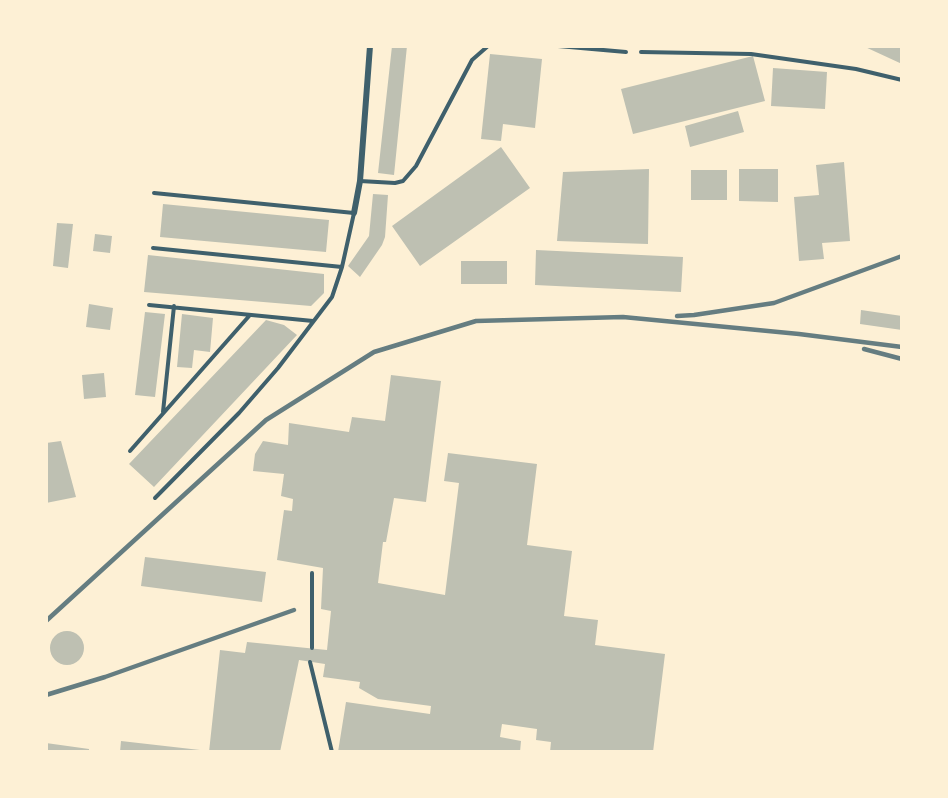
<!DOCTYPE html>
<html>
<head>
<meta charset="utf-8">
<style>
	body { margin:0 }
	#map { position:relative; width:948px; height:798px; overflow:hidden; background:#fdf0d5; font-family:"Exo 2",sans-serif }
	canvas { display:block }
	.frame { position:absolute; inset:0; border:48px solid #fdf0d5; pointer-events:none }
</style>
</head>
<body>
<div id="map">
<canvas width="948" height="798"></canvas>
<div class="frame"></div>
</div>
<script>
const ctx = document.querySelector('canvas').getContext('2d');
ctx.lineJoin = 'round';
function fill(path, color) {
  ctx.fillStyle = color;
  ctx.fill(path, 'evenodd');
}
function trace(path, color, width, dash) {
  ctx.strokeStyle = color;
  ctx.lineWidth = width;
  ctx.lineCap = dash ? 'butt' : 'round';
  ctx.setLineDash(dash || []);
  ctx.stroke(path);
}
const building = new Path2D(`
	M392,46H407L394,175L378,173Z
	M863,46H902V64Z
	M490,54L542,59L535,128L503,124L501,141L481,139Z
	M753,56L765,101L633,134L621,89Z
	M773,68L827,72L825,109L771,106Z
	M738,111L744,132L690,147L685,126Z
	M501,147L530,188L420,266L392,226Z
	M844,162L850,241L822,243L824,259L799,261L794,197L819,195L816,165Z
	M649,169L648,244L557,241L563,172Z
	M739,169H778V202L739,201Z
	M691,170H727V200H691Z
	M373,194L388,195L385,237L382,245L360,277L348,266L369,236Z
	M163,204L329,220L326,252L160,237Z
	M57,223L73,224L68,268L53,266Z
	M95,234L112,236L110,253L93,251Z
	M536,250L683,257L681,292L535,285Z
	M148,255L324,274V293L311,306L144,292Z
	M461,261H507V284H461Z
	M89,304L113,308L110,330L86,327Z
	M861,310L902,316V330L860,324Z
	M145,312L165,314L155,397L135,395Z
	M182,314L213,318L210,352L194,350L192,368L177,367Z
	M266,320L284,325L297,335L154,487L129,464Z
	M104,373L106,397L84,399L82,375Z
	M391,375L441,381L426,502L394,498L386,542H383L378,583L445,595L459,483L444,481L448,453L537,464L527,545L572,551L564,616L598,620L595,645L665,654L653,752H550L551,742L536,740L537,729L502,724L500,737L521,741L520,752H338L346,702L430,714L431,706L378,699L359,688L360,682L323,677L325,664L299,660L280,752H209L220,650L245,653L247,642L327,650L331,611L321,609L323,568L277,560L284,510L292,511L293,499L281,496L284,474L253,471L255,454L263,441L288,445L289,423L349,432L352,417L385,421Z
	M61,441L76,497L46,503V443Z
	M145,557L266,572L262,602L141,586Z
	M50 648a17 17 0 1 1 34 0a17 17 0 1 1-34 0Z
	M121,741L200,750V752H120Z
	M46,743L89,749V752H46Z`);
const service = new Path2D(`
	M558,46L626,52
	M641,52L751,54L856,69L902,80
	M360,181L395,183L403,181L416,166L472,60L488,46
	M154,193L354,213L342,267L332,297L278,368L239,413L155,498
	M153,248L342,267
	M149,305L313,321
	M163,412L174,306
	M130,451L250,315
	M312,573V648
	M310,662L332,752`);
const minor = new Path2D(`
	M354,213L360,181L370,46`);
const rail = new Path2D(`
	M677,316L694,315L774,303L902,256
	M864,349L902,359
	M46,621L266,420L374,352L476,321L623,317L799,334L902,347
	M46,695L105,677L294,610`);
fill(building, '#bec0b2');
trace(service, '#3f606c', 4);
trace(minor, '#3f606c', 6);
trace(rail, '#657d81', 4.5);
</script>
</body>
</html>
